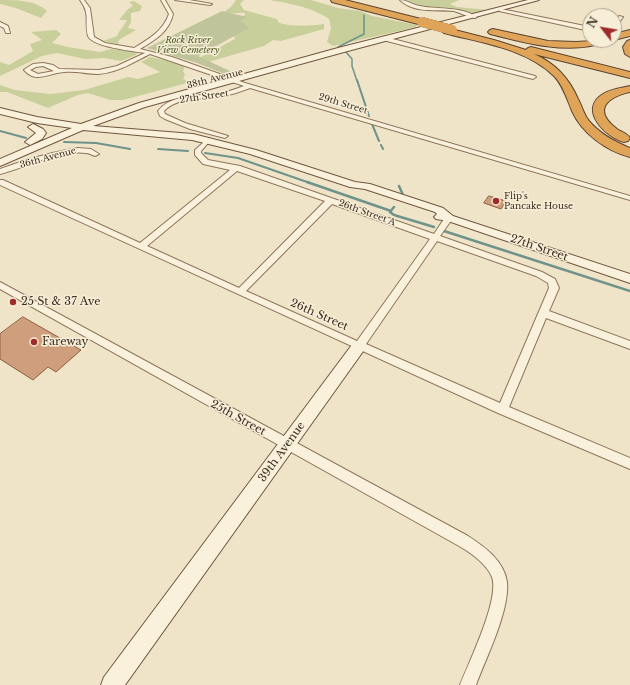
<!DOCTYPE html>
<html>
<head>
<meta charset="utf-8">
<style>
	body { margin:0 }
	#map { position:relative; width:630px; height:685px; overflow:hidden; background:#f0e4c8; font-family:"Libre Baskerville",serif }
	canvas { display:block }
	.north { position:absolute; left:582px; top:8px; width:40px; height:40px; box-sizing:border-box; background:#f7eed8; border:1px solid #ada18e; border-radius:50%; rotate:301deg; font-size:11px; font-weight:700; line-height:16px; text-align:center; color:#3d2e20 }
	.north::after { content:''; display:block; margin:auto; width:14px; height:18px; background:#9e2a2b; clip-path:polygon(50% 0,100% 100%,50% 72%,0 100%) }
</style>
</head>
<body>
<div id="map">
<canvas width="630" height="685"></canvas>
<div class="north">N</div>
</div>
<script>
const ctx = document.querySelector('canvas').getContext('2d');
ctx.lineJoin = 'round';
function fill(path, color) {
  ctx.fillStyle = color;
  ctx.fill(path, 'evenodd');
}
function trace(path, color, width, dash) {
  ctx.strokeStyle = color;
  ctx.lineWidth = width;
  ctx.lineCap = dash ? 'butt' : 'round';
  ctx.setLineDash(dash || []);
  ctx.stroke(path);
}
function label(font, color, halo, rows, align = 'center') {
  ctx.font = font + ' "Libre Baskerville",serif';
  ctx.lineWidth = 3;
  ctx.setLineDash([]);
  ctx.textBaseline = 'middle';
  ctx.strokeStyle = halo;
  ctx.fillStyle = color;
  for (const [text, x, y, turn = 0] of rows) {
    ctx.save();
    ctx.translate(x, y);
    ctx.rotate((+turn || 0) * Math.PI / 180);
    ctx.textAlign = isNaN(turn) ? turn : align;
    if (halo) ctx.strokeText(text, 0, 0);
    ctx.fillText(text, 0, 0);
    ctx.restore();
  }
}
const green = new Path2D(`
	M0,0C17,0 35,0 47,11L41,18L16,8L0,4Z
	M236,0H244L240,4L244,10L277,19L279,23C295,27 308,26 324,24V29L281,41L273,40L264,46L208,62L199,58L235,39L234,37L239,30L245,13C237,12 229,15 222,13L231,7Z
	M270,0H311L338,8L360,11L372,16L417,25L416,27L333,46L327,42L331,28L329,19C316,10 301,6 286,3C280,1 276,2 270,0Z
	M407,0H459L450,4L457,7L489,10L473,15L457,10L419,5Z
	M134,1L142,6L140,11L131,13V22L128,28L136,30L119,40L118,44L103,41L117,36C119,30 124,27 127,20H119L128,9L133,6L129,2Z
	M56,30L61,34L52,43L68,47L100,52L111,49L139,52L134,56L121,61L104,58L85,59L57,53L42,56L0,76V62L9,65L33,51L30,44L42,40L31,32Z
	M150,57L185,65L183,71L185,75L183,79L191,82L123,100H110L88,93L78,95L48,108L7,92H0V85L15,90L50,94L84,90L128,77L138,79L160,72L141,62Z`);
const cemetery = new Path2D(`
	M222,11L247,17L241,21L249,28L198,56L232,72L225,74L197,63L147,48Z`);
const streamFar2 = new Path2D(`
	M338,47L364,34V15
	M346,52L352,59V66L357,81`);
const streamFar1 = new Path2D(`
	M357,80L369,116
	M372,124L379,141
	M0,131L26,138
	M64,142L96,143L130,149
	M381,145L383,149
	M158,149L188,151
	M205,153L238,158L310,183`);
const stream = new Path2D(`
	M307,182L391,211
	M399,186L403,195
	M394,207L390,212L394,215L434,227
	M444,231L630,291`);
const building = new Path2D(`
	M489,196L506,201L501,209L484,203Z
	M23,317L81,350L56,372L48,367L33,380L0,359V334Z`);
const street = new Path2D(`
	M80,0H84L90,8L94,37L105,43L134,48C149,39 163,31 169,14L161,0H165L173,14C169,32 155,40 140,49L172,57L245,83L630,196V200L250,88C240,92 230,95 220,97C202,100 178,96 164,111L165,114L185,123L228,136L225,138L190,129L165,119L160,116L158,111C172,93 199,97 220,93C228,92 236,89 244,86L150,54C134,62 117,73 98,74C87,74 76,71 64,72C49,73 36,84 24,70L25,69L33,64L43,63L53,65L59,69L99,70L117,66L145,53C134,51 92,47 88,36C84,21 91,15 80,0ZM43,66L54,71L38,74L30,70L36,67Z
	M175,0H189L212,4L210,5Z
	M400,0C407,0 413,5 420,6C440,10 460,6 477,17L475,18C468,17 461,13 454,11C436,9 415,14 400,0Z
	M501,9L590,27V31L499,11Z
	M619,16L623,17L614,30V24Z
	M0,22L8,26L10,33H6L4,28L0,26Z
	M385,37L535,76L536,77L533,79L383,40L382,39Z
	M206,140L209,142L201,151V153L208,160L240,166L434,234L446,216H452L453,218L440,236L542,272L555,279L559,288L549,311L630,341V349L546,318L509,407L630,458V469L498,413L0,185V180H3L140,243L230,170L203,164L195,155V150ZM237,171L325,201L239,288L147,246ZM332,204L430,239L357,341L246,291ZM437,241L536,276L548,283L549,288L500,403L366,344Z
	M78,148L91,149L99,154L95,156C92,155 89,153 86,153C61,149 24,168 0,174V169C25,160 51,152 78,148Z
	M0,282L468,536C485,547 504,561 507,582C510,610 486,658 476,685H460C469,662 500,599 492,577C486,563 471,553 459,546L0,289Z`);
const secondary = new Path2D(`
	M528,0H539L344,52L145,107L93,126L193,134L256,150L355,182L370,184L443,208L453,216L630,274V283L448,221L436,219L434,217L437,214L435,212L365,189L350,187L250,154L192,140L83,130L0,166V159L72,128L37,123L0,114V108L37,117L81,124L139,103L338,48Z
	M33,124L43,129L46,133L42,139L30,145L25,142L36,133L28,127Z
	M359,341L364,342L366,346L364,350L125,685H101L104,677L354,342Z`);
const highway = new Path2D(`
	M331,0H345L425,20L427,22L422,25L332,2Z
	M447,28L494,40L526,50L528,48L531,47L630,72V78L534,54C555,63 569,78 578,99C582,106 584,115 589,121C600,134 615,142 630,148V157C606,151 582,133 572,111C567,99 563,85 554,76C525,48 481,43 444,33L442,31Z
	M493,29L548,41L576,42L609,40C605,44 599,44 595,45C560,53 523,42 490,34L488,32L490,30Z
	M630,30V36L614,40V34Z
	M630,40V57L625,54L623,47L627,41Z
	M630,86V92C607,97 592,110 617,129C621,132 627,133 630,138L628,141L624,142C605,137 578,109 603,94C611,89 621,88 630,86Z`);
const highwayBridge = new Path2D(`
	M422,22L452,30`);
const markers = [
	[496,201,4,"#9e2a2b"],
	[13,302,4,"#9e2a2b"],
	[34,342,4,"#9e2a2b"]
];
const farParknames = [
	["Rock River",188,40],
	["View Cemetery",188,50]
];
const farStreetnames = [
	["38th Avenue",215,79,-14],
	["27th Street",204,97,-8],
	["29th Street",343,104,17],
	["36th Avenue",48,158,-15],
	["26th Street A",367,213,20]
];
const farPoinames = [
	["Flip's",504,196],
	["Pancake House",504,206]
];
const streetNames = [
	["27th Street",539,248,19],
	["26th Street",319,315,24],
	["25th Street",238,418,29],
	["39th Avenue",282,452,-54]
];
const poiNames = [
	["25 St & 37 Ave",21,302],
	["Fareway",42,342]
];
fill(green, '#c9cf9b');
fill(cemetery, '#bfc49a');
trace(streamFar2, '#6f938a', 1.5);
trace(streamFar1, '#6f938a', 2);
trace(stream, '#6f938a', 2.5);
fill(building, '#cf9f7d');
trace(building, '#8d5f41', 1);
trace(street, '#8d765c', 2);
trace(secondary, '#6f573f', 2);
trace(highway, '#5b4430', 2);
fill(street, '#faf1dc');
fill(secondary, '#faf1dc');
fill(highway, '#e0a458');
trace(highwayBridge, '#5b4430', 10, []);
trace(highwayBridge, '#e0a458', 10);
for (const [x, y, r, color] of markers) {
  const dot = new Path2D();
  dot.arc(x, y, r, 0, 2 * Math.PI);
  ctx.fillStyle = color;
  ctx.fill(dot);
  trace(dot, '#f7eed8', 1.5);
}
label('italic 9px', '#4d5a26', '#f7eed8', farParknames);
label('9px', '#3d2e20', '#f7eed8', farStreetnames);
label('9px', '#3d2e20', '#f7eed8', farPoinames, 'left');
label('11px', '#3d2e20', '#f7eed8', streetNames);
label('11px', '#3d2e20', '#f7eed8', poiNames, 'left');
</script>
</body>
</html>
